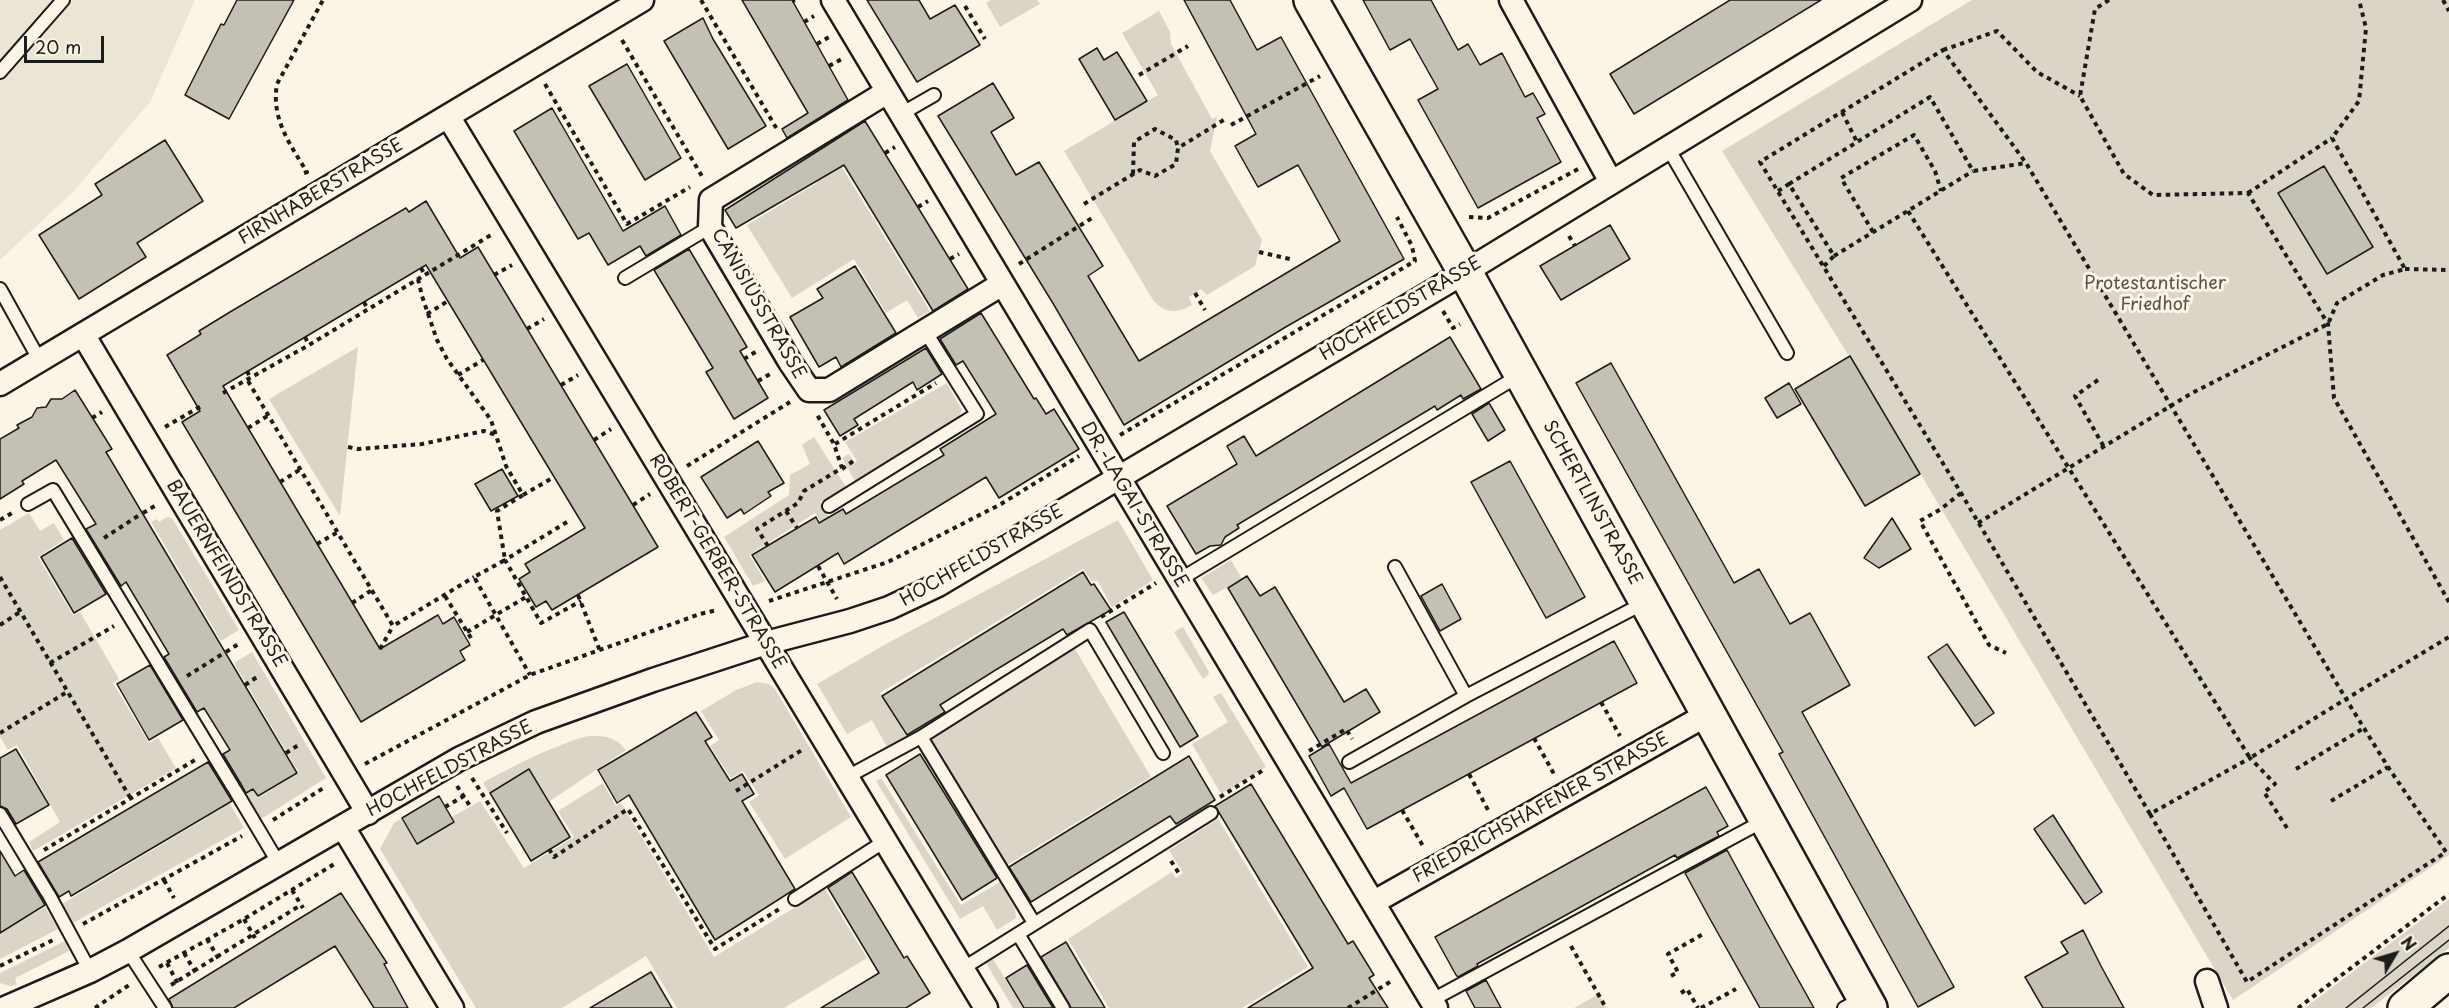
<!DOCTYPE html>
<html>
<head>
<meta charset="utf-8">
<style>
	body { margin:0 }
	#map { position:relative; width:2449px; height:1008px; overflow:hidden; background:#fcf5e5; font-family:"Playpen Sans",sans-serif }
	canvas { display:block }
	.north { position:absolute; left:2365px; top:924px; width:60px; height:60px; -webkit-text-stroke:4px #fcf5e5; paint-order:stroke; rotate:52deg; font-size:16px; font-weight:700; line-height:24px; text-align:center; color:#1c1c1c }
	.north::after { content:''; display:block; margin:auto; width:21px; height:27px; background:#1c1c1c; clip-path:polygon(50% 0,100% 100%,50% 72%,0 100%) }
	.scale { position:absolute; left:24px; top:36px; width:80px; height:27px; box-sizing:border-box; border:3px solid #1c1c1c; border-top:0; padding-left:8px; font-size:18px; line-height:21px; white-space:nowrap; color:#1c1c1c; -webkit-text-stroke:4px #fcf5e5; paint-order:stroke }
</style>
</head>
<body>
<div id="map">
<canvas width="2449" height="1008"></canvas>
<div class="north">N</div>
<div class="scale">20 m</div>
</div>
<script>
const ctx = document.querySelector('canvas').getContext('2d');
ctx.lineJoin = 'round';
function fill(path, color) {
  ctx.fillStyle = color;
  ctx.fill(path, 'evenodd');
}
function trace(path, color, width, dash) {
  ctx.strokeStyle = color;
  ctx.lineWidth = width;
  ctx.lineCap = dash ? 'butt' : 'round';
  ctx.setLineDash(dash || []);
  ctx.stroke(path);
}
function label(font, color, halo, rows, align = 'center') {
  ctx.font = font + ' "Playpen Sans",sans-serif';
  ctx.lineWidth = 6;
  ctx.setLineDash([]);
  ctx.textBaseline = 'middle';
  ctx.strokeStyle = halo;
  ctx.fillStyle = color;
  for (const [text, x, y, turn = 0] of rows) {
    ctx.save();
    ctx.translate(x, y);
    ctx.rotate((+turn || 0) * Math.PI / 180);
    ctx.textAlign = isNaN(turn) ? turn : align;
    if (halo) ctx.strokeText(text, 0, 0);
    ctx.fillText(text, 0, 0);
    ctx.restore();
  }
}
const built = new Path2D(`
	M0,0H195L150,102L74,191L0,260Z`);
const green = new Path2D(`
	M991,0H1037L1040,4L1000,27L986,3Z
	M1972,0H2449V855L2233,1000L1892,426L1722,151Z
	M1159,11L1170,32L1171,44L1212,119L1217,117L1210,151L1262,240L1255,266L1207,295L1201,289L1189,297L1192,305C1177,314 1164,313 1153,300L1064,151L1158,95L1122,33Z
	M827,143L930,311L918,318L907,300L886,313L854,259L792,298L747,225L817,183L804,158Z
	M358,347L340,516L269,399Z
	M947,383L962,410L958,419L856,483L842,458L849,454L855,463L857,461L845,442Z
	M814,437L846,487L820,502L831,520L823,525L815,513L749,555L765,581L753,586L724,537L789,495L790,475L810,464L802,445Z
	M29,513L40,531L54,523L64,540L38,557L73,615L80,612L119,679L113,683L149,743L158,738L176,768L33,851L29,842L60,822L17,745L8,750L0,737V530Z
	M167,517L172,518L239,630L221,641L151,522L157,519L159,522Z
	M1118,520L1153,580L1112,607L1097,580L1092,582L1083,569L880,693L907,738L888,749L872,720L847,734L817,684L886,644Z
	M1231,560L1242,579L1213,595L1201,578Z
	M1183,627L1209,672L1208,675L1203,679L1174,632Z
	M1072,644L1151,777L1007,865L927,736Z
	M252,652L326,778L261,819L242,788L248,784L258,798L299,773L234,663Z
	M757,682L769,684L775,689L851,817L785,859L749,802L759,795L743,771L731,778L710,746L719,740L701,711L736,690Z
	M1221,693L1266,767L1221,794L1192,744L1228,722L1213,697Z
	M588,736C603,735 616,737 626,750L550,801L529,768L489,793L484,785V782C517,764 552,746 588,736Z
	M881,778L961,905L1000,882L1015,909L1016,918L997,930L983,906L960,919L876,781Z
	M603,783L616,806L621,803L714,957L825,889L867,958L784,1008H677L646,956L562,1008H476L380,849L394,823L402,818L417,843L454,822L452,817L480,801L524,868L574,837L558,811Z
	M226,797L244,828L73,923L62,904L223,808L219,801Z
	M1218,819L1308,967L1242,1008H1109L1068,939L1172,872L1176,878L1183,873L1169,850Z
	M2449,899V948L2371,1008H2305Z
	M45,907L58,929L0,959V934Z
	M65,941L69,951L15,978L17,985L9,986L0,983V973Z
	M993,959L1023,1008H1013L986,963Z
	M1599,994L1606,1008H1574Z`);
const building = new Path2D(`
	M237,0H294L229,119L185,95L221,24L224,25Z
	M742,0H792L848,100L787,138L782,129L808,113Z
	M867,0H919L930,19L955,5L980,45L917,82Z
	M1184,0H1230L1257,50L1281,37L1404,259L1284,328L1124,425L1054,305L938,116L993,83L1014,118L991,132L1016,175L1039,162L1103,266L1088,276L1139,361L1340,241L1298,165L1258,187L1235,146L1256,134Z
	M1363,0H1431L1458,50L1468,44L1480,65L1502,53L1525,97L1533,93L1545,114L1537,118L1561,162L1478,208L1418,100L1438,89L1410,39L1390,50Z
	M1730,0H1821L1634,114L1610,74Z
	M703,18L713,39L766,126L728,149L664,41Z
	M1097,48L1104,60L1117,52L1147,101L1115,120L1079,59Z
	M627,64L681,158L645,180L589,86Z
	M552,108L623,231L665,206L681,235L646,256L640,246L608,265L589,233L578,239L514,131Z
	M865,121L968,289L933,311L844,165L736,228L725,210Z
	M165,140L203,201L137,243L146,257L79,299L39,235L102,195L95,184Z
	M2324,166L2373,247L2327,274L2278,193Z
	M426,201L460,258L478,247L658,547L552,610L546,601L536,607L519,579L530,572L525,564L585,528L426,265L223,386L380,649L438,615L443,624L454,617L470,645L460,651L465,660L361,722L182,422L200,411L167,355L201,334L199,331L230,312L406,208L409,212Z
	M1610,225L1630,259L1561,300L1540,266Z
	M689,249L747,347L740,351L768,398L734,419L706,372L713,368L654,270Z
	M855,266L896,333L841,367L836,357L819,367L790,317L823,298L817,289Z
	M981,313L1034,399L1036,398L1046,414L1054,409L1079,449L999,498L986,477L844,564L838,553L775,592L752,555L816,517L819,523L843,509L846,514L944,455L940,449L996,414L963,361L956,365L940,339Z
	M1450,337L1481,389L1463,399L1461,395L1437,410L1435,406L1237,525L1239,528L1225,537L1221,545L1210,546L1196,554L1167,506L1237,464L1227,446L1244,436L1256,456Z
	M926,348L942,374L917,390L913,382L854,419L858,425L840,436L824,410Z
	M1850,356L1920,474L1865,506L1795,389Z
	M1611,363L1734,583L1759,569L1790,624L1810,613L1850,685L1802,712L1954,987L1918,1007L1779,754L1783,752L1576,383Z
	M1789,383L1801,404L1777,418L1765,398Z
	M75,390L112,449L106,452L297,773L258,796L253,789L246,793L241,784L223,754L230,750L204,708L197,712L164,657L169,654L126,582L121,586L86,529L96,524L56,460L22,481L24,484L0,499V439L19,428L17,425L32,417L37,408L46,407L51,399H62Z
	M1489,403L1505,430L1488,441L1472,414Z
	M758,441L784,483L768,492L771,496L744,514L741,509L727,518L701,477Z
	M1510,461L1585,597L1546,618L1471,482Z
	M502,469L518,496L491,511L475,484Z
	M1892,518L1911,549L1879,568L1864,558Z
	M72,538L106,594L74,613L41,557Z
	M1083,572L1091,585L1094,584L1111,610L1067,635L1063,629L994,671L940,705L945,712L907,735L882,696Z
	M1247,576L1260,596L1275,587L1344,702L1366,689L1380,712L1322,747L1228,588Z
	M1442,584L1461,619L1440,631L1421,596Z
	M1124,612L1198,736L1180,747L1106,622Z
	M1614,641L1637,683L1367,829L1344,788L1331,796L1309,756L1329,744L1351,783Z
	M1947,644L1994,713L1975,726L1928,657Z
	M150,665L183,720L149,740L117,684Z
	M696,712L712,737L705,741L730,781L742,774L754,794L742,801L795,889L715,940L629,795L617,803L598,770Z
	M16,749L49,805L16,824L7,809L0,806V758Z
	M920,754L997,878L962,900L886,775Z
	M1189,756L1215,800L1176,824L1170,816L1031,902L1009,867Z
	M208,762L232,801L71,896L69,891L59,897L38,862Z
	M529,769L570,837L531,861L490,793Z
	M1251,784L1348,944L1353,941L1374,975L1369,978L1388,1008H1248L1313,968L1215,806Z
	M1706,787L1728,826L1717,832L1719,836L1677,858L1675,855L1477,964L1478,966L1458,977L1456,975L1435,937Z
	M439,796L454,822L417,844L402,818Z
	M2053,815L2102,892L2085,904L2034,829Z
	M1727,850L1765,920L1814,1008H1760L1710,919L1685,873Z
	M0,851L15,876L24,870L45,905L0,933Z
	M852,872L904,958L907,956L930,993L906,1008H821L879,973L828,888Z
	M341,893L387,963L384,964L408,1008H374L335,946L234,1008H173L169,999Z
	M2083,930L2101,966L2124,1008H2043L2025,977L2068,953L2061,942Z
	M1066,942L1093,988L1105,1008H1071L1041,957Z
	M1027,965L1053,1008H1024L1006,978Z
	M651,972L672,1008H590Z
	M1486,980L1501,1008H1475L1466,991Z`);
const path = new Path2D(`
	M701,0L778,131
	M2109,0L2095,9L2080,96L2124,174L2153,195L2248,193L2328,324L2334,398L2449,602
	M2443,0L2449,11
	M792,1L795,0
	M965,6L985,39
	M804,22L814,16
	M622,40L703,178
	M817,44L829,37
	M1943,50L1997,31L2037,72L2080,96
	M829,66L842,59
	M1139,75L1188,46
	M545,84L627,224L690,187
	M1842,112L1857,142
	M1231,125L1320,76
	M885,153L895,147
	M304,173L307,172C289,143 271,118 277,84L323,0
	M1133,174L1134,142L1155,129L1176,140L1178,148
	M1778,191L1789,184
	M2248,193L2332,138
	M1084,204L1140,170L1155,176L1176,164L1178,148L1227,118
	M918,207L928,201
	M1908,211L2250,758L2346,699L2388,767L2446,852L2247,982L2150,814
	M1469,217L1488,218L1578,169
	M1873,232L1841,178L1914,135L1935,171L1941,191
	M1569,236L1575,246
	M1259,252L1290,259
	M1834,256L1973,171
	M950,259L959,254
	M1019,264L1092,218
	M1824,266L1834,256L1789,184L1930,97L1973,171L2026,163
	M421,268L425,275
	M2405,269L2449,270
	M494,275L512,265
	M418,279L422,296L437,340L447,359L491,420L506,466L523,495L497,511L505,560L474,577L530,675
	M1195,293L1205,310
	M364,302L368,310
	M1443,311L1453,328L1460,324
	M427,314L448,301
	M527,329L544,319
	M305,337L309,345
	M744,359L757,351
	M247,371L251,379
	M458,375L483,360
	M2098,380L2075,396L2104,447
	M248,381L393,626L474,577
	M758,381L770,374
	M561,385L578,375
	M223,393L309,345L491,235
	M92,418L102,412
	M165,427L203,405
	M248,428L269,415
	M1120,435L1415,261L1412,246L1397,217
	M594,440L611,429
	M835,444L936,383
	M348,447L358,449L422,444L484,431L496,435
	M687,466L790,402
	M842,469L856,459
	M280,482L301,469
	M1961,493L1941,509L1920,521L1989,645L2006,653
	M523,495L554,477
	M633,505L650,494
	M786,511L797,528
	M143,513L158,504
	M0,520L12,513
	M567,522L505,560L541,623L581,601
	M1978,523L2192,393L2328,324L2337,303L2383,275L2405,269L2332,138L2359,101L2366,28L2359,0
	M104,538L141,514
	M317,544L338,532
	M768,546L757,529L798,503L804,491L842,468L834,444L816,413
	M818,566L837,599
	M0,577L131,799
	M578,595L600,651
	M445,596L471,638
	M769,601L888,562L1001,504L1079,456
	M352,603L372,590
	M1101,617L1156,583
	M0,625L20,612
	M467,632L526,597
	M380,649L393,626
	M226,652L240,643
	M50,663L114,626
	M187,676L224,653
	M245,685L260,675
	M1601,702L1620,736
	M0,733L67,692
	M1534,738L1554,774
	M1309,751L1346,729L1352,739
	M286,753L300,744
	M365,764L530,675L700,614L717,610
	M2296,769L2364,728
	M1469,774L1488,810
	M472,778L507,833
	M457,786L470,806
	M736,791L802,750
	M1220,797L1265,769
	M2331,801L2388,767
	M445,807L464,796
	M1402,810L1423,846
	M273,820L325,787
	M2287,828L2264,792L2275,784L2250,758L2150,814L1961,493L1760,162L1943,50L2026,163L2346,699L2449,637
	M549,849L554,857L628,809L715,949L781,908
	M44,850L195,760
	M1171,861L1180,875
	M164,880L174,898
	M292,890L303,908
	M244,919L255,938
	M83,924L242,836
	M207,939L220,961
	M1571,946L1606,1008
	M184,953L197,975
	M167,963L179,986
	M0,966L53,940
	M159,967L244,919L336,863
	M1671,976L1678,972L1668,954L1705,933
	M171,985L301,905
	M1681,993L1687,989L1698,1008
	M95,1008L129,985
	M1348,1008L1393,980
	M1701,1008L1736,989
	M2298,1008L2449,894`);
const lane = new Path2D(`
	M0,72L63,0
	M901,114L934,95
	M1668,148L1787,353
	M625,278L710,227
	M0,289L40,361
	M28,504L53,490L233,787
	M829,506L977,414L925,331
	M1395,567L1466,696
	M1179,580L1520,375
	M921,737L1034,923
	M1349,762L1466,696L1646,602
	M847,777L921,737L1090,630L1163,753
	M235,790L279,864
	M0,814L47,892
	M49,895L90,971
	M795,899L885,841
	M1018,934L1063,1008
	M128,951L165,1008
	M962,969L1211,813
	M1432,1000L1765,820
	M1844,1008L1863,998`);
const street = new Path2D(`
	M833,0L1436,1008
	M1511,0L1611,182
	M887,92L711,200L710,227L790,362L809,390H829L1002,284
	M448,116L986,1008
	M84,336L368,813
	M0,384L642,0
	M343,827L452,1008
	M1374,902L1708,714
	M2207,981L2216,1008
	M5,1008L90,971L128,951L459,759L536,722L653,680L766,643L850,621L889,608L938,585L1465,272L1910,0`);
const secondary = new Path2D(`
	M1311,0L1465,272L1870,1008
	M2405,1008L2449,971`);
const tram = new Path2D(`
	M2346,1008L2449,926
	M2363,1008L2449,940`);
const streetNames = [
	["FIRNHABERSTRASSE",321,192,-31],
	["CANISIUSSTRASSE",758,304,60],
	["HOCHFELDSTRASSE",1401,309,-31],
	["SCHERTLINSTRASSE",1592,503,61],
	["DR.-LAGAI-STRASSE",1134,505,59],
	["HOCHFELDSTRASSE",982,556,-30],
	["ROBERT-GERBER-STRASSE",717,562,59],
	["BAUERNFEINDSTRASSE",226,574,59],
	["HOCHFELDSTRASSE",450,769,-28],
	["FRIEDRICHSHAFENER STRASSE",1541,808,-29]
];
const parkNames = [
	["Protestantischer",2155,284],
	["Friedhof",2155,305]
];
fill(built, '#ebe5d6');
fill(green, '#dbd5c8');
fill(building, '#c4c0b3');
trace(building, '#1c1c1c', 1.5);
trace(lane, '#1c1c1c', 16);
trace(street, '#1c1c1c', 27);
trace(secondary, '#1c1c1c', 38);
trace(path, '#1c1c1c', 4, [4.5, 4.5]);
trace(lane, '#fcf5e5', 12);
trace(street, '#fcf5e5', 22);
trace(secondary, '#fcf5e5', 33);
trace(tram, '#1c1c1c', 1.5);
label('18px', '#1c1c1c', '#fcf5e5', streetNames);
label('18px', '#555450', '#fcf5e5', parkNames);
</script>
</body>
</html>
